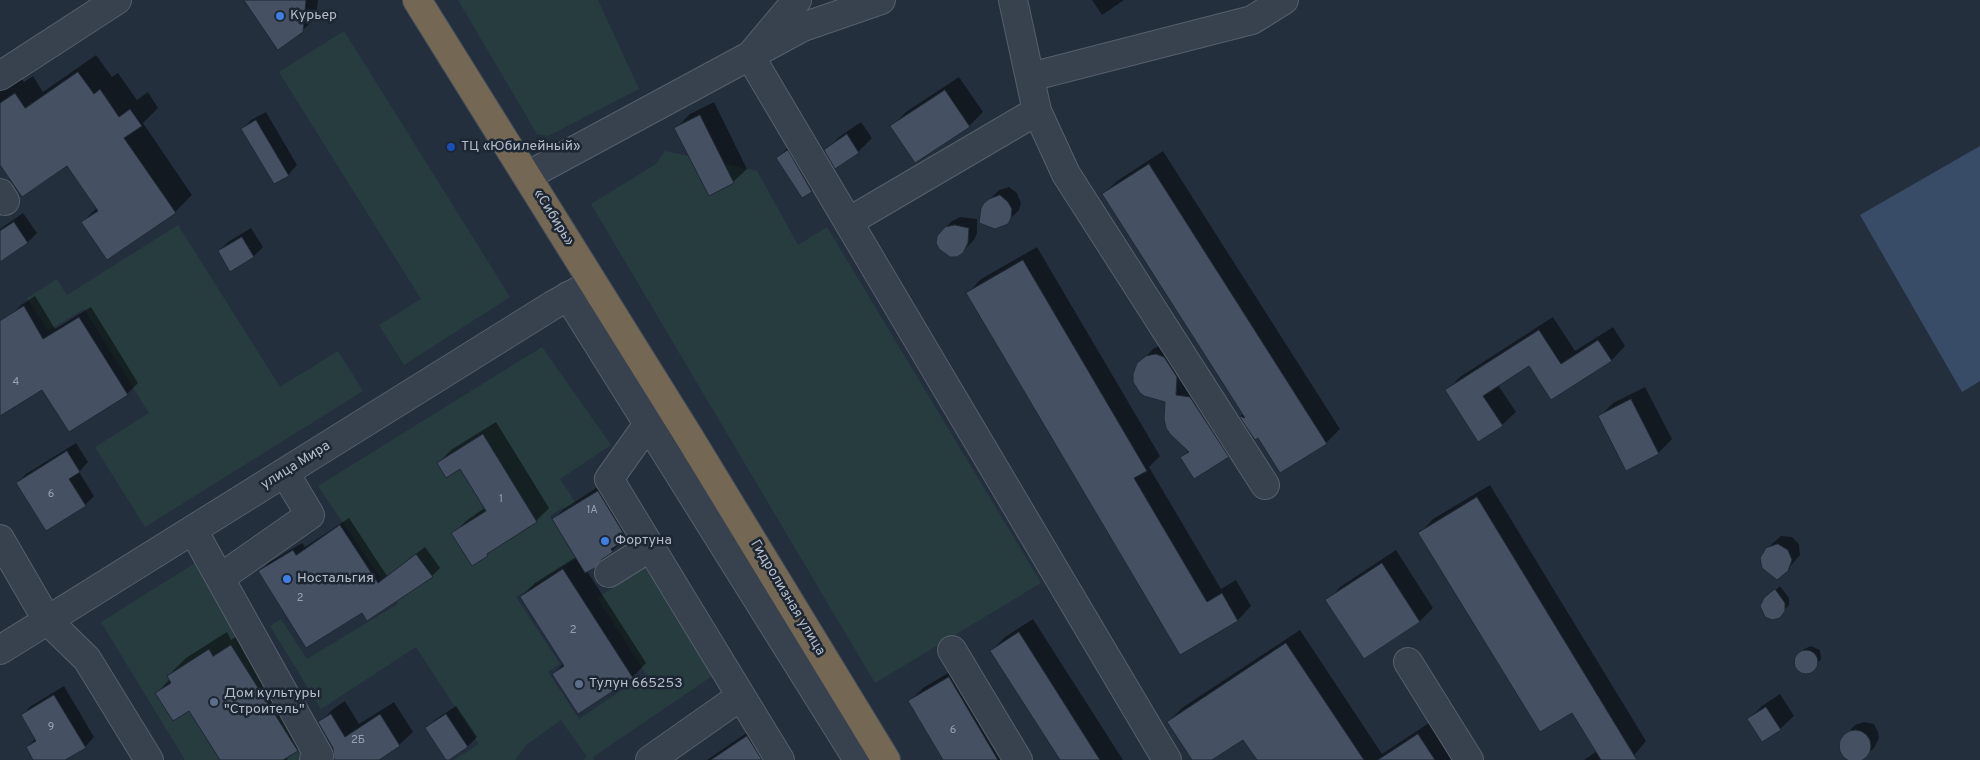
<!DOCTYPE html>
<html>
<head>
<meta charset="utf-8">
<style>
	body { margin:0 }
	canvas { display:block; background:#242f3e }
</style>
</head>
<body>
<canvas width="1980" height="760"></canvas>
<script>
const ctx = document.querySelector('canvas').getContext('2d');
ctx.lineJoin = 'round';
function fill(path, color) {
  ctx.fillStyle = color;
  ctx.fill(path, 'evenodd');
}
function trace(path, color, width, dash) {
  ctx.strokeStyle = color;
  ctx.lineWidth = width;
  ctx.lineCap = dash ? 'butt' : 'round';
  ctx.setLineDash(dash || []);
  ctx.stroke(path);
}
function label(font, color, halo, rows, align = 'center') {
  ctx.font = font + ' Overpass,sans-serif';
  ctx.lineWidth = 5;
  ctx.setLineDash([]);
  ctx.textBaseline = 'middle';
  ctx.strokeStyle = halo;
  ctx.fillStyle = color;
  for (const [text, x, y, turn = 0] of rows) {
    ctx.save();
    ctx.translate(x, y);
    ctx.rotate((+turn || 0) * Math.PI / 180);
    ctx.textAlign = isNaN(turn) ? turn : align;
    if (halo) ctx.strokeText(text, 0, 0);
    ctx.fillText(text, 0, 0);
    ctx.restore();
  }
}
const green = new Path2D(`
	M458,0H598L639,89L548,136L537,134Z
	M344,31L510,297L404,365L379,325L421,299L279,72Z
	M665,151L757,171L798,245L827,227L1041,583L875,683L591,204L656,164Z
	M178,225L280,387L338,351L363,391L145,527L95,447L149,413L84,309L48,331L27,298L57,279L67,295Z
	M542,347L611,445L560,479L602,543L516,597L560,664L548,672L579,719L646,674L597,598L645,567L715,674L593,757L594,760H583L587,757L561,720L526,745L515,760H454L479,744L416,647L321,709L270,626L281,619L307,659L398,604L318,486ZM481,435L537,522L506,542L460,469L446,478L437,463ZM564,507L583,537L569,546L550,516ZM467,523L488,556L472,566L451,533ZM416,555L433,576L416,589L400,567Z
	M200,560L326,760H185L101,622Z`);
const water = new Path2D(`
	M1980,146V381L1962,392L1860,215Z`);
const shadow = new Path2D(`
	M245,0H318L316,17L302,31Z
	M1092,0H1124L1102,15Z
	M96,55L112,77L118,73L137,100L148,92L158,108L143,123L192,195L175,212L82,222L97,208L68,164L0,162V67L18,74L24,82L33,76L43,92Z
	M959,77L983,112L969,126L916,161L892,126L906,112Z
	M714,102L747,169L733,182L676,128L690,114Z
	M266,112L297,165L288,175L242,129L251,120Z
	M861,122L872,138L858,152L826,150L839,137Z
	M791,145L825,177L811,191L803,196L777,158Z
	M1163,151L1340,429L1326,443L1281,472L1258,437L1255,439L1241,416L1243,413L1103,194L1117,181Z
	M1009,187L1017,193L1021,203L1019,210L1009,220L985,204L999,190Z
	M23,213L37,233L28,242L2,259L0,256V229Z
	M960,217L977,219V233L974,240L964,250L942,231L952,221Z
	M251,228L263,247L254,256L230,270L219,251L228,242Z
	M1037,247L1160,456L1149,467L1221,589L1236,580L1251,606L1238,620L1180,654L968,293L981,279Z
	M35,296L55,329L91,307L138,383L127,394L43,388L0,415V336L10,316L21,305Z
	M1553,317L1575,351L1613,327L1625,346L1612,360L1552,399L1529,364L1498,385L1516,412L1502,425L1447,390L1460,377Z
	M1159,346L1174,348L1237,447L1228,456L1182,458L1189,450L1167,401L1137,366L1153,349Z
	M1645,387L1672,439L1658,453L1600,416L1613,403Z
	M496,422L549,508L536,521L495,547L487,555L453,534L466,521L486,507L461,467L438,463L451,450Z
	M76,443L88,462L79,472L94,496L85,505L17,483L26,474Z
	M609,480L638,527L612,551L587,571L646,663L633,677L578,712L553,674L564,663L521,597L535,583L576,557L553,519L565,508Z
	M1490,485L1646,741L1630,760H1584L1597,751L1573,711L1420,533L1433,519Z
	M349,518L387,576L425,547L440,568L432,576L368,620L362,611L260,572L268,563L302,543L305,547Z
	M1781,536L1792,537L1799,544L1800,555L1787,570L1764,551Z
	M1396,550L1433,608L1420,621L1364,658L1327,601L1340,587Z
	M1780,586L1789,598V605L1777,618L1768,597Z
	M1033,619L1123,760H1061L991,651L1005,637Z
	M249,628L315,732L297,750L286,757L288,760H222L190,710L157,693L170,679L168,676L186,658L227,632L231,640Z
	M1300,630L1382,754L1432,721L1458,760H1258L1243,738L1210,760H1194L1168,722L1182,708Z
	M1811,646L1820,650L1821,659L1811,671H1802L1797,667L1796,659L1804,649Z
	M963,664L1020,760H944L910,701L923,688Z
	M64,686L94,737L85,747L62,760H35L27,747L36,738L22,715L31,706Z
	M1780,694L1794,716L1780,729L1749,719L1762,706Z
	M345,701L359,724L394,702L413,732L399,745L376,760H335L334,748L320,722L333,709Z
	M456,706L477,737L468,746L447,760L426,728L436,719Z
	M1864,722L1874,724L1878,732L1879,738L1874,748L1864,757L1858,760L1845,758L1840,746L1841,740L1855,725Z
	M761,723L781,760H707Z`);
const building = new Path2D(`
	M244,0H306L303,32L278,50Z
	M78,72L94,94L100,89L119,117L130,109L142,126L124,138L176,213L107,260L81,222L98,211L67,166L22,197L0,165V103L15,93L25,108Z
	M945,90L970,127L915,163L890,126Z
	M700,115L734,183L709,196L674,128Z
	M256,120L289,176L274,184L241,129Z
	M847,134L859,153L835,169L824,150Z
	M788,150L812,192L802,198L776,158Z
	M1149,164L1327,444L1280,473L1258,438L1255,440L1239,416L1245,418L1102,194Z
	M1000,195L1008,202L1012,209L1011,218L1008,224L995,229L979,223L981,208L984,203L989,199Z
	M14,222L28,243L0,262V231Z
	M955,225L969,228L968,243L963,253L957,257H950L939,249L936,243L937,236L945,227Z
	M242,237L254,257L230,272L218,251Z
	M1023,260L1147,471L1134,478L1207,602L1222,593L1238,621L1180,655L966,293Z
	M24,306L43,339L79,317L128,395L69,432L42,390L0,416V321Z
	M1539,330L1561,364L1598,340L1612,361L1551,400L1529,366L1483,396L1503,426L1478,442L1445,390Z
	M1156,354L1164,357L1177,377L1176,395L1190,397L1229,457L1194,479L1180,457L1189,452L1170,434L1166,428L1164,419L1165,402L1144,396L1140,393L1133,382V374L1137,363L1146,356Z
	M1631,399L1659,454L1626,471L1598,416Z
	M483,434L537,522L487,554L488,556L472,566L451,533L486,511L460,469L446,478L437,463Z
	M67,451L80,472L69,479L86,506L46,531L16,483Z
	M598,491L627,539L611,549L613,552L601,560L595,568L585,573L552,519Z
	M1477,497L1637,760H1601L1572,713L1540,732L1418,533Z
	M340,525L378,583L416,554L433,577L367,621L362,613L306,648L258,571L293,550L296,555Z
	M1778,544L1788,550L1792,560L1788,571L1777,580L1762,568L1760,558L1766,548Z
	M1382,563L1420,622L1364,659L1325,600Z
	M563,569L633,678L578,714L552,674L564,666L520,597Z
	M1775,589L1785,603V611L1780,618L1772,620L1765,617L1760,606L1764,598Z
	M1019,632L1100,760H1060L990,651Z
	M1286,643L1364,760H1257L1243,740L1212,760H1192L1167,722Z
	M231,645L298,751L283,760H220L189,711L173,721L155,693L171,683L167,676L209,649L213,656Z
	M1794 662a12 12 0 1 1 24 0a12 12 0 1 1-24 0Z
	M949,677L998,760H943L908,701Z
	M54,695L86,748L65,760H33L26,747L36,741L21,715Z
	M1766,707L1781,730L1762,742L1747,719Z
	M331,714L345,737L380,714L400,746L379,760H334L333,748L318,722Z
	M446,714L468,747L449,760H446L425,728Z
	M1839 746a16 16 0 1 1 32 0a16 16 0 1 1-32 0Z
	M1418,734L1435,760H1378Z
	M747,736L762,760H711Z`);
const minor = new Path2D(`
	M797,0L750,56L1167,760
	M1013,0L1037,111L1066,174L1265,485
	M0,76L117,0
	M1030,77L1252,20L1284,0
	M527,176L803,27L881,0
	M0,193L5,201
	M848,222L1037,111
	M568,296L858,760
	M648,424L609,479L741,696L650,760
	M193,530L319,756L314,760
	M0,539L47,620L87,659L149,760
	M609,573L649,548
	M220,578L310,515L285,473
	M0,650L553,305L593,283
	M952,650L1018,760
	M1408,662L1469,760
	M741,696L780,760`);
const highway = new Path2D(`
	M417,0L688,435L886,760`);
const markers = [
	[280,16,5,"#3f7fe0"],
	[451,147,5,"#1a4fb4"],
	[605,541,5,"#3f7fe0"],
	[287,579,5,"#3f7fe0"],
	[579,684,5,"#5c6f8a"],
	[214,702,5,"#5c6f8a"]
];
const numberNames = [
	["4",16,383],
	["6",51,495],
	["1",501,500],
	["1А",592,511],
	["2",300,599],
	["2",573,631],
	["9",51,728],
	["6",953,731],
	["2Б",358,741]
];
const poiNames = [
	["Курьер",290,16],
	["ТЦ «Юбилейный»",461,147],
	["Фортуна",615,541],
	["Ностальгия",297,579],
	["Тулун 665253",589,684],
	["Дом культуры",224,694],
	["\"Строитель\"",224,710]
];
const streetNames = [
	["«Сибирь»",553,218,58],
	["улица Мира",296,466,-32],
	["Гидролизная улица",787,598,59]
];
fill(green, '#263c3f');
fill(water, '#394c67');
fill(shadow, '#0007');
fill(building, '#455162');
trace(building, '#1f2835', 1);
trace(minor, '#565f6c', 30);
trace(highway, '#434c59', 30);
trace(minor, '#38414e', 28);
trace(highway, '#746855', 28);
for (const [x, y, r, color] of markers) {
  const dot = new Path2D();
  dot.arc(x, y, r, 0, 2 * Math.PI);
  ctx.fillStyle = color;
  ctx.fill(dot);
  trace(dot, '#1d2633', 2);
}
label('11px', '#98a1af', null, numberNames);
label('14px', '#b4bcc9', '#1d2633', poiNames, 'left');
label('14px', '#b4bcc9', '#1d2633', streetNames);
</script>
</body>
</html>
